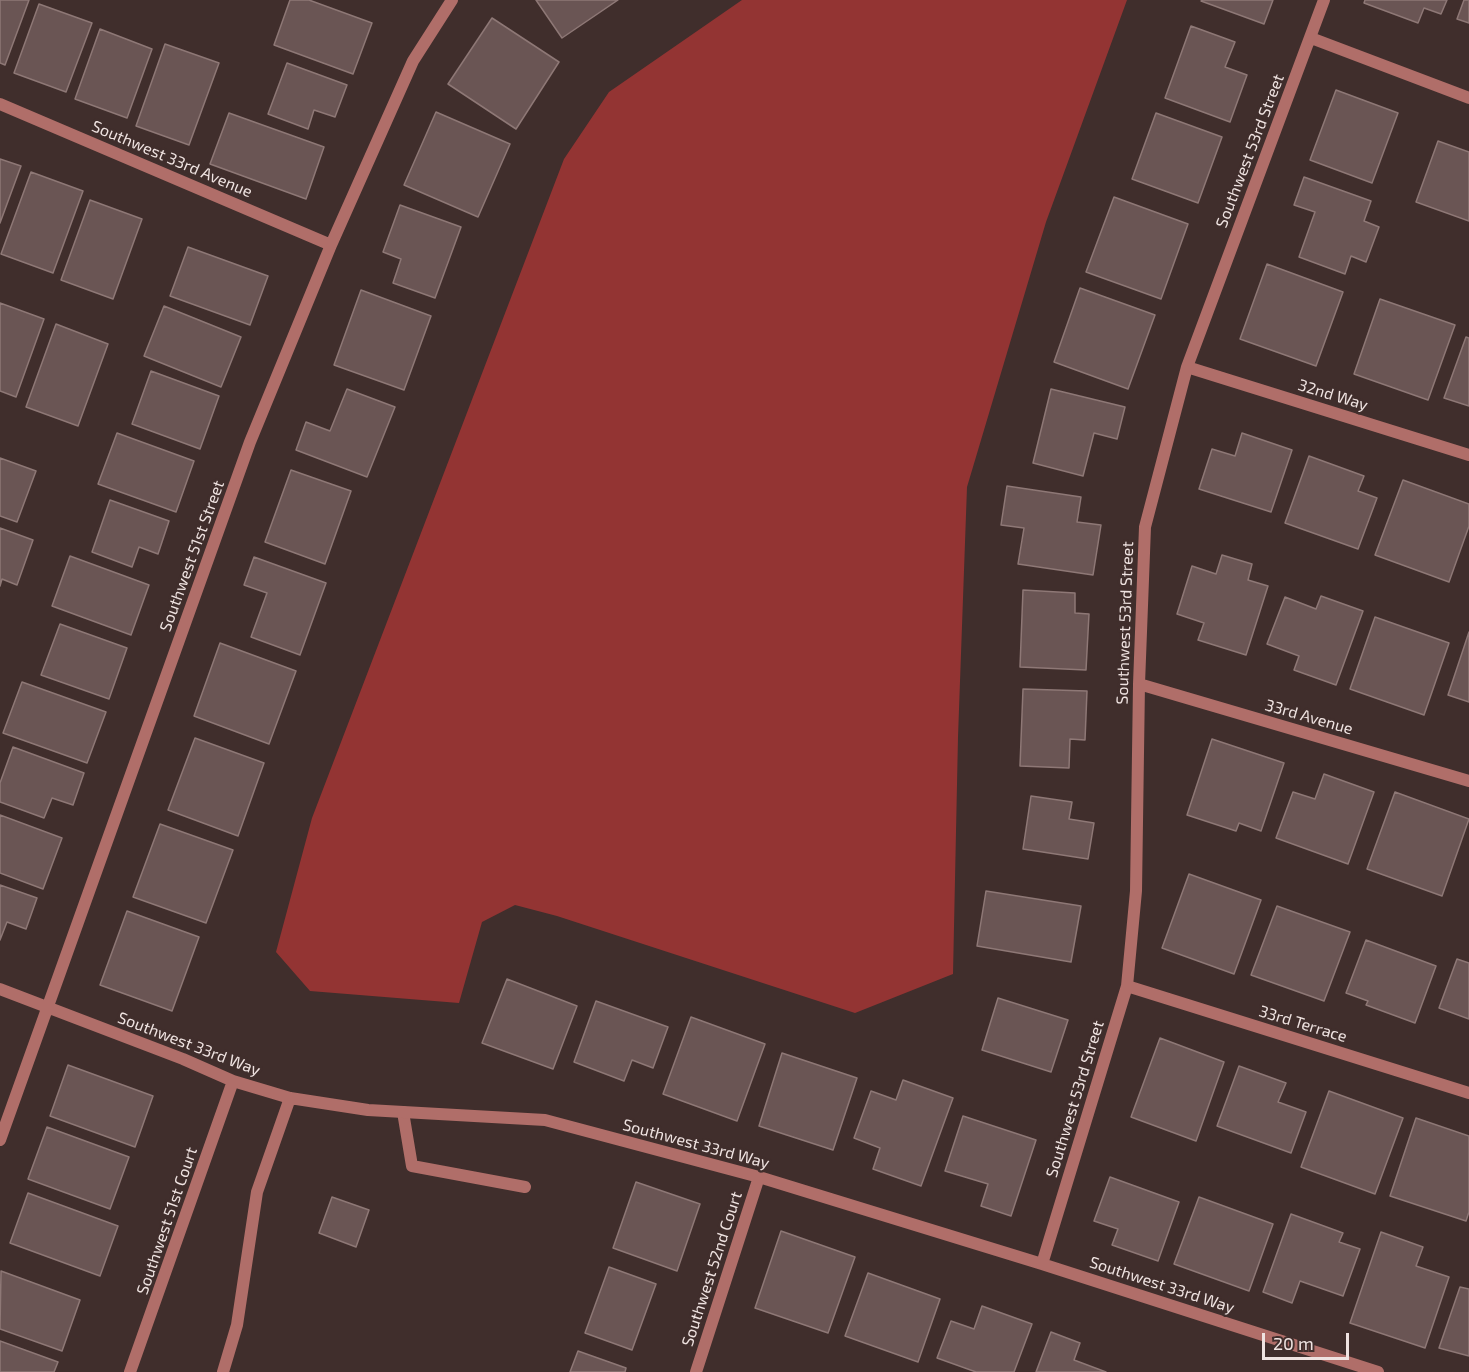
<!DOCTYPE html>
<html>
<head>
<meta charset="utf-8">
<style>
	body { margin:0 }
	#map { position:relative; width:1469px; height:1372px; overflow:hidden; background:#402e2c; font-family:"Exo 2",sans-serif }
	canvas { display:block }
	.scale { position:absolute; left:1262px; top:1333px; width:87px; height:27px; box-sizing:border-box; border:3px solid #efe3e1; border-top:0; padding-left:8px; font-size:18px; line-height:21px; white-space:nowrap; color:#efe3e1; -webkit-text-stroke:4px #402e2c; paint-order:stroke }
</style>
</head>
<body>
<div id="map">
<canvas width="1469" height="1372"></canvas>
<div class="scale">20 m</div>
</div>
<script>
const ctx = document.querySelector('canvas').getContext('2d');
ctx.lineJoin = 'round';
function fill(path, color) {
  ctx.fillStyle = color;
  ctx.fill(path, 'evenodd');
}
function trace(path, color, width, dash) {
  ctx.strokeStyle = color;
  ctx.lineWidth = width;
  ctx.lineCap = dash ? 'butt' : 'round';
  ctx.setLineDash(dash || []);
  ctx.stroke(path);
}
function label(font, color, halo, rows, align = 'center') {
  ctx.font = font + ' "Exo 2",sans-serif';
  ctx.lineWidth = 5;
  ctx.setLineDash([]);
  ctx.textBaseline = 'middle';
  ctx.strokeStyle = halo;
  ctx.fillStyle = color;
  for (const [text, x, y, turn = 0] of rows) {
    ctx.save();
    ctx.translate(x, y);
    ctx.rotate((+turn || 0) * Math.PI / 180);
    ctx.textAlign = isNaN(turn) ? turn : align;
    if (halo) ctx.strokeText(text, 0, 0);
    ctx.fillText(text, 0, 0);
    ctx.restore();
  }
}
const water = new Path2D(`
	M742,0H1127L1046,222L967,487L958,737L953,974L855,1013L557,916L515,905L482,922L459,1003L310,991L276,952L312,818L564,159L609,92Z`);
const building = new Path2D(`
	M0,0H29L5,65L0,63Z
	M290,0H309L372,23L353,74L274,45Z
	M536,0H618L562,38Z
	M1202,0H1273L1264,24L1201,1Z
	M1365,0H1447L1441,14L1424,8L1418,23L1364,3Z
	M1464,0H1469V23L1457,19Z
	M39,4L92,23L66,92L14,73Z
	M492,18L559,62L516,129L448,84Z
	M1191,26L1235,42L1225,67L1247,75L1230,122L1165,98Z
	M100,29L152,49L127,118L75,99Z
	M165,44L219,63L189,145L136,126Z
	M287,63L347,85L335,117L314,110L308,129L268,114Z
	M1336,90L1398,113L1372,183L1310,160Z
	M436,112L510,144L478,217L404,185Z
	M229,113L324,147L306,199L210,164Z
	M1156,113L1222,137L1198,203L1132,179Z
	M1438,141L1469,152V221L1416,202Z
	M0,159L21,166L0,223Z
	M31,172L83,191L53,273L1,254Z
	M1304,177L1371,201L1364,221L1379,227L1366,262L1351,256L1345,274L1299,257L1315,212L1294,205Z
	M1114,197L1188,224L1161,299L1086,272Z
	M90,200L142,219L113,299L61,280Z
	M400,205L461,227L435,298L393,283L401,259L383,252Z
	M188,247L268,276L250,325L170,296Z
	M1267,264L1343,292L1316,366L1240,339Z
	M1080,288L1155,315L1128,389L1054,362Z
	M361,290L431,316L404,390L334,365Z
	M1380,299L1455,325L1428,400L1354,374Z
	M0,303L44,319L16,397L0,391Z
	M164,306L241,337L221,387L144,356Z
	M56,324L108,344L78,426L26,407Z
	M1466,337L1469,338V406L1444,398Z
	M151,371L219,396L200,449L132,424Z
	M347,389L395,407L367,477L296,450L306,422L330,431Z
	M1051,389L1125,407L1117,439L1094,433L1083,476L1033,463Z
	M117,433L194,461L176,512L98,484Z
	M1242,433L1292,450L1271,512L1199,489L1212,449L1235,456Z
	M1309,456L1364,476L1358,491L1377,498L1358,549L1285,523Z
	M0,458L36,471L17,522L0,516Z
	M291,470L351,491L325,564L265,542Z
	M1403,480L1469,504V526L1449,582L1375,555Z
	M1007,486L1081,497L1077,522L1101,525L1093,575L1018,564L1024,528L1001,525Z
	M110,500L169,521L158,554L139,547L132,567L92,552Z
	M0,528L33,540L17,585L2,579L0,586Z
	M1222,555L1252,564L1248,580L1268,586L1246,655L1198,640L1204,623L1177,614L1192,566L1216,574Z
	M70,556L149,585L131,635L52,606Z
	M254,557L326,583L300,655L251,637L267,593L244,585Z
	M1023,590L1075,593V613L1089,614L1086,670L1020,667Z
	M1321,596L1363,611L1336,685L1294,670L1299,656L1267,644L1285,597L1316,609Z
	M1375,617L1449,643L1424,715L1350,689Z
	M60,624L127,648L109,699L41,675Z
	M1469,632V702L1448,695Z
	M220,643L296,671L269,744L194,716Z
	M22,682L106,712L87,763L3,733Z
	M1023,689L1087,691L1085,740L1070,739L1069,768L1020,766Z
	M195,738L264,763L238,836L168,810Z
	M1212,739L1284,763L1261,831L1239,823L1236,831L1187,815Z
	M13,747L84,773L73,805L52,798L44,818L0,802V783Z
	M1324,774L1374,792L1348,864L1276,838L1293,792L1315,799Z
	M1395,792L1469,819L1442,896L1367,869Z
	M1031,796L1072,802L1069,819L1094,823L1088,859L1023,849Z
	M0,815L62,838L43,889L0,873Z
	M160,824L233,850L206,923L133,897Z
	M1189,874L1261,900L1234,974L1162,948Z
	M0,885L37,898L26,929L7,922L0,940Z
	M986,891L1081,906L1071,962L977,946Z
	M1277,906L1350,932L1324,1001L1251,975Z
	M127,911L199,937L172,1011L100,985Z
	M1366,940L1436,966L1415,1023L1366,1005L1368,1001L1346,993Z
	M1457,959L1469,963V1019L1439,1008Z
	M507,979L577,1006L553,1069L482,1043Z
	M998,998L1068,1020L1051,1072L982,1050Z
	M596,1001L668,1027L653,1068L632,1060L624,1081L574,1062Z
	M691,1017L765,1044L737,1121L663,1094Z
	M1160,1038L1224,1062L1196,1141L1131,1117Z
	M782,1053L857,1078L833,1150L759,1126Z
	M68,1065L153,1096L135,1147L50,1116Z
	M1239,1066L1286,1083L1278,1102L1306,1112L1291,1153L1217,1126Z
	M903,1080L953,1098L921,1186L873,1169L880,1148L854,1138L871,1091L896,1100Z
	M1329,1091L1403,1118L1375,1194L1301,1167Z
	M963,1116L1036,1140L1011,1216L981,1206L988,1184L945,1171Z
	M1416,1118L1469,1136V1212L1466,1221L1390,1196Z
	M47,1127L129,1157L110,1209L28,1179Z
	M1110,1177L1179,1202L1158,1261L1112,1245L1118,1229L1094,1221Z
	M636,1182L700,1204L677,1271L613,1248Z
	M28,1193L118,1226L100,1276L10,1243Z
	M332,1197L369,1210L356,1247L319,1233Z
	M1199,1197L1273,1224L1249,1291L1174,1264Z
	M1291,1214L1343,1233L1339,1242L1360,1249L1343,1296L1300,1281L1292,1303L1263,1292Z
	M781,1231L855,1257L828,1333L755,1308Z
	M1381,1232L1423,1247L1416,1266L1449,1277L1425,1348L1350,1323Z
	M609,1267L656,1284L632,1350L585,1333Z
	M1,1271L80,1300L62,1351L0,1329Z
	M868,1273L940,1299L918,1362L845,1336Z
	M1460,1287L1469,1289V1356L1439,1348Z
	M982,1306L1032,1324L1014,1372H976L937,1358L951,1321L974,1329Z
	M1051,1332L1080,1343L1074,1360L1106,1372H1036Z
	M0,1341L58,1362L54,1372H0Z
	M578,1351L626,1368L625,1372H570Z`);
const lane = new Path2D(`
	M403,1112L412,1166L525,1187`);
const street = new Path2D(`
	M1311,38L1469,98
	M0,104L331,245
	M1187,367L1469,455
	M1139,684L1469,781
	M1127,986L1469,1093
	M0,989L183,1059L233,1081L290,1098L368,1110L545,1120L759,1177L1042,1264L1378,1372
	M0,1140L250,442L331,245L413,61L452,0
	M1042,1264L1127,986L1136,891L1139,684L1145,527L1187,367L1324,0
	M130,1372L233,1081
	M223,1372L237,1325L257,1192L290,1098
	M696,1372L759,1177`);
const streetNames = [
	["Southwest 53rd Street",1250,151,-69],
	["Southwest 33rd Avenue",172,159,23],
	["32nd Way",1333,395,17],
	["Southwest 51st Street",192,556,-70],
	["Southwest 53rd Street",1125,623,-88],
	["33rd Avenue",1309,717,16],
	["33rd Terrace",1303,1024,17],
	["Southwest 33rd Way",189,1044,21],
	["Southwest 53rd Street",1075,1099,-73],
	["Southwest 33rd Way",696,1144,15],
	["Southwest 51st Court",167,1221,-71],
	["Southwest 52nd Court",712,1269,-72],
	["Southwest 33rd Way",1162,1285,18]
];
fill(water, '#933433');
fill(building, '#6a5554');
trace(building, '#8e7876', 1.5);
trace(lane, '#b06e69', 12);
trace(street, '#b06e69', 12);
label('16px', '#efe3e1', '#402e2c', streetNames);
</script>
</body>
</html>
